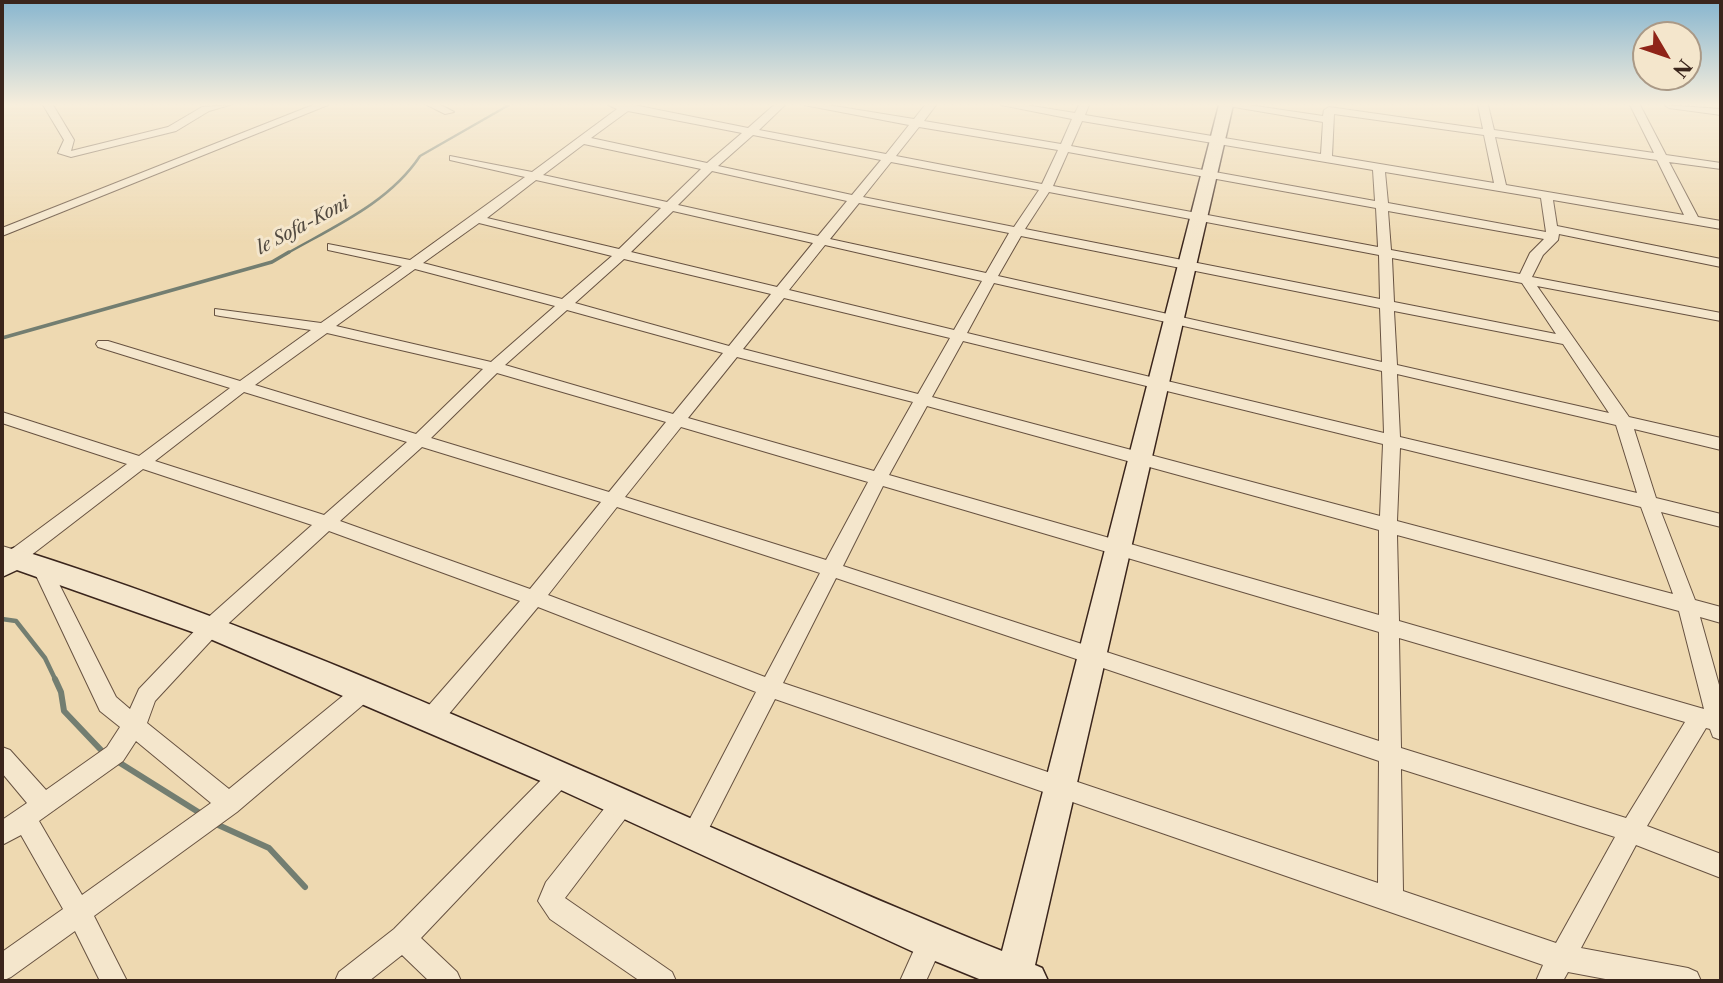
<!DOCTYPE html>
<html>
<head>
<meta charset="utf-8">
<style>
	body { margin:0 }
	#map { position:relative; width:1723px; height:983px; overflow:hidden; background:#eed9b1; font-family:"Libre Caslon Text",serif }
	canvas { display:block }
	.frame { position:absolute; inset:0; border:4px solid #3a251c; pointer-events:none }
	.north { position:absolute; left:1632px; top:21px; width:70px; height:70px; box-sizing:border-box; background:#f4e6cc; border:2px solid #aa9986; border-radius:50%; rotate:129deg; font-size:19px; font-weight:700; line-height:28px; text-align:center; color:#3a251c }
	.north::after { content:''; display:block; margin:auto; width:24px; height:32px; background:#8f2418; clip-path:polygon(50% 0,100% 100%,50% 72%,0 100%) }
</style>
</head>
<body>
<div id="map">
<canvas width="1723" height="983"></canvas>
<div class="frame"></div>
<div class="north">N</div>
</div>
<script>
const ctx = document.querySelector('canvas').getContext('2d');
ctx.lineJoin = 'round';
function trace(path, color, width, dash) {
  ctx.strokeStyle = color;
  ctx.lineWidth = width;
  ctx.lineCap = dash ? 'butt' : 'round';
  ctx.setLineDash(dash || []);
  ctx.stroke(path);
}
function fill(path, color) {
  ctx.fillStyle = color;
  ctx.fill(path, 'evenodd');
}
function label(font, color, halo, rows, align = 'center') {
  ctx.font = font + ' "Libre Caslon Text",serif';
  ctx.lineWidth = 6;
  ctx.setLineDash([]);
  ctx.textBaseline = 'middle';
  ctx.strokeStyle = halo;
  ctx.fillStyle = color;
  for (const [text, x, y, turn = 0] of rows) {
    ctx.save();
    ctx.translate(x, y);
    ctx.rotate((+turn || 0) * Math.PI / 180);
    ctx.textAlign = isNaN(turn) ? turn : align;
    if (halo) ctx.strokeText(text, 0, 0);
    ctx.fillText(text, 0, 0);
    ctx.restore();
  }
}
const streamFar3 = new Path2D(`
	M286,254C333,227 389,203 420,156L509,105`);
const streamFar2 = new Path2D(`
	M2,338L272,262L289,252`);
const streamFar1 = new Path2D(`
	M2,619L16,621L45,658L56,681`);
const stream = new Path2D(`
	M55,679L61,692L64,711L101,750
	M120,763L203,815
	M216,824L269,848L305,887`);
const street = new Path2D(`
	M43,105H53L74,140L71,151L168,127L202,107L230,105L209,111L176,131L71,157L58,153L64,140Z
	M313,105H328L2,236V228Z
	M427,105H441L454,112L445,114Z
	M608,105H634L748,128L774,105H785L759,130L886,154L909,125L804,105H828L914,119L925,105H936L924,121L1061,144L1072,119L1001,105H1026L1075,113L1079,105H1089L1085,115L1321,154L1323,122L1222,105H1249L1323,116L1324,110L1329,107L1483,129L1478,105H1488L1494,130L1654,153L1630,105H1640L1666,155L1721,163V169L1669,162L1698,217L1721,221V229L1553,200L1557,226L1721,259V267L1559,234L1558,240L1543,255L1532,277L1721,313V321L1537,286L1629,417L1721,438V450L1634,429L1656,498L1721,514V527L1661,512L1695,600L1721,607V623L1700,617L1721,692V740L1713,737L1710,729L1706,728L1647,826L1721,854V878L1636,845L1581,948L1688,968L1697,972L1701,981H1616L1568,972L1563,981H1536L1543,965L775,699L702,842L694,846L686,842L682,834L756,692L538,607L438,727L430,730L422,727L419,720L422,713L520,601L329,531L218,633L155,701L147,723L229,789L355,686L363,683L371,686L374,692L371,698L237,812L94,916L127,981H100L75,931L11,977L2,981V952L63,909L21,835L2,845V820L27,803L2,773V747L10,750L46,790L107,747L120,727L100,711L32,567L34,562L41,560L48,562L116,697L130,709L139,689L204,621L312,525L143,469L21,563L14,565L2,561V546L12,549L127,464L2,423V412L139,456L230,388L98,347L96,344L98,341H108L240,381L311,330L220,316L215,315V309L321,323L402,266L328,250V244L410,260L525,177L450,160V156L532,172L617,109ZM628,111L742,133L707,163L591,138ZM1334,114L1484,135L1494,183L1332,156ZM1082,121L1373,170L1375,201L1071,146ZM919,127L1058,150L1042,184L896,156ZM753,135L881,160L852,195L718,166ZM1495,137L1657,160L1684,215L1506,185ZM584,144L701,169L667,202L543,175ZM1068,152L1376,208L1378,247L1053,186ZM891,162L1039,190L1014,227L863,197ZM712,171L847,201L818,236L678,205ZM1385,172L1541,198L1546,232L1388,203ZM536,180L661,208L619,249L487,218ZM1049,192L1379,255L1380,299L1025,229ZM859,203L1009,233L986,273L830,239ZM673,211L813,243L777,287L631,252ZM1388,211L1544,239L1530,253L1520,274L1391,250ZM479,223L612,256L562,299L423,263ZM1021,236L1380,308L1382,362L998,276ZM825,245L982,281L954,330L789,290ZM1392,258L1522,283L1556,334L1394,302ZM624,259L771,294L729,346L575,303ZM415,269L555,306L491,362L336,326ZM994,283L1382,371L1384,433L967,333ZM784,298L950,338L918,394L743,349ZM567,310L723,353L673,414L505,365ZM1394,311L1563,344L1609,413L1397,365ZM327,333L483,369L416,434L255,385ZM963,341L1383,444L1380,516L932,397ZM737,357L913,402L874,471L688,418ZM497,373L666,422L609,492L431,438ZM1397,374L1616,425L1637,493L1400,437ZM244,392L407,442L324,515L155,461ZM927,406L1379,530V615L889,475ZM681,427L868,482L826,560L625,497ZM422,447L601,502L530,589L340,521ZM1400,448L1641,507L1673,594L1397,521ZM883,486L1379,632V741L843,566ZM617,507L820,573L765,677L548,595ZM1397,535L1679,611L1704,709L1399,621ZM836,578L1379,761L1378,883L783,683ZM1399,638L1685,722L1626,818L1401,748ZM136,741L211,803L82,895L39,821L123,761ZM1401,769L1615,837L1556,943L1403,891Z
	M1664,105L1721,109V115L1669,108Z
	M561,764L569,768L572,775L569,782L421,938L457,972L461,981H429L402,955L369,981H335L339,972L394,929L553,768Z
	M623,792L631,795L635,803L631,811L565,898L672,972L676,981H640L550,919L538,901L546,882L615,795Z
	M931,928L940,932L944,941L926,981H900L922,932Z`);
const secondary = new Path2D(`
	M1219,105H1233L1035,965L1042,968L1048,981H984L918,954L550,785L201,635L17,570L2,577V553L14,548C354,655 672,818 1002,951Z`);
const farWaternames = [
	["le Sofa-Koni",303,226,-28]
];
trace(streamFar3, '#737e71', 2.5);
trace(streamFar2, '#737e71', 3.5);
trace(streamFar1, '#737e71', 4.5);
trace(stream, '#737e71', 6);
trace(street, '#675241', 2);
trace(secondary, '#3a251c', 3);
fill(street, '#f4e6cc');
fill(secondary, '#f4e6cc');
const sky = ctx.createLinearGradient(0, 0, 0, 243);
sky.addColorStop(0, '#88b6cf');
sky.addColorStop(0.43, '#f7eedc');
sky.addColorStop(1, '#f7eedc00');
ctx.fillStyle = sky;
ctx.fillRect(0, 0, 1723, 243);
label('italic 18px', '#524a40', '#f4e6cc', farWaternames);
</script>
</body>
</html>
